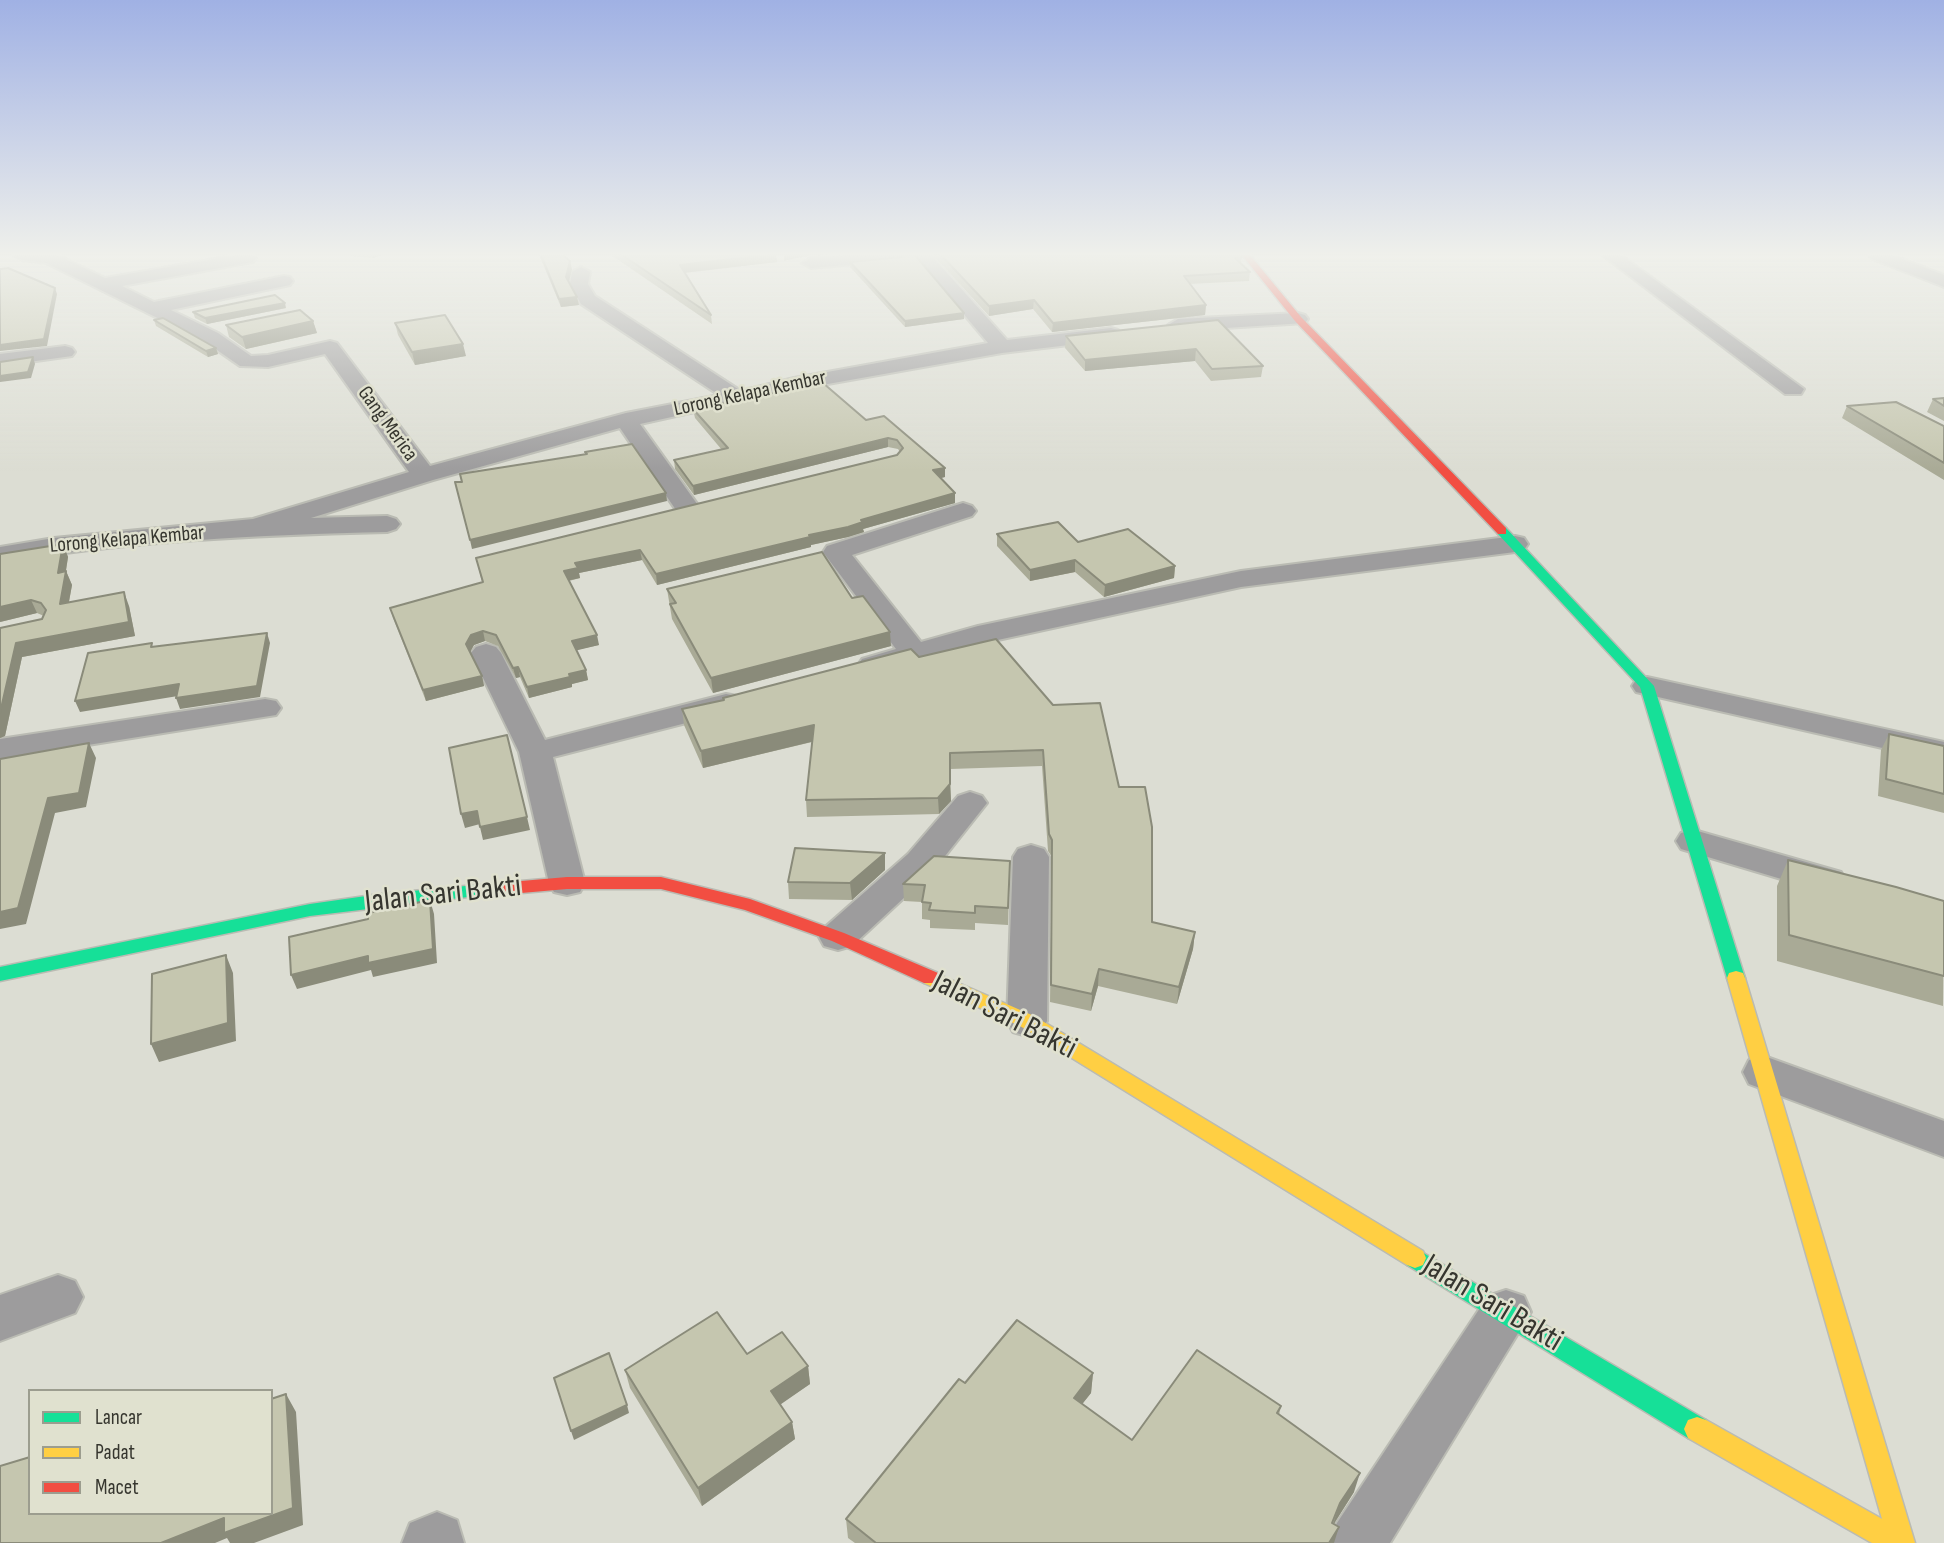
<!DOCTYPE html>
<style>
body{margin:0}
#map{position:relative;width:1944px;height:1543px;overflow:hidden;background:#dcddd3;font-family:"Sofia Sans Condensed",sans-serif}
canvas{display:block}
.legend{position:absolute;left:28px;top:1389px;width:245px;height:126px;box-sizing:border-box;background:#e0e1cf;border:2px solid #9c9d8f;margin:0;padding:9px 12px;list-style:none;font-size:21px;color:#36362f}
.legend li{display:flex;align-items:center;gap:14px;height:35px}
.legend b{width:35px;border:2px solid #9c9d8f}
</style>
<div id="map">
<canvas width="1944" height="1543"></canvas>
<ul class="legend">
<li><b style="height:9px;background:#16e098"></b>Lancar</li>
<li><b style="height:9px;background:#ffcf43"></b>Padat</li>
<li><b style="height:9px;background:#f24e42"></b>Macet</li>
</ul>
</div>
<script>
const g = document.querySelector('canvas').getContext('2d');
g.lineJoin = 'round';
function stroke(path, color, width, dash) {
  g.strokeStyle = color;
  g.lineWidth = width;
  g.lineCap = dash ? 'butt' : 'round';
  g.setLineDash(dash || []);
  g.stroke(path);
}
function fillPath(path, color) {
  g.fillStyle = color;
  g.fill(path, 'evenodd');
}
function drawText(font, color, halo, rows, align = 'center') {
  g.font = font + ' "Sofia Sans Condensed",sans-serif';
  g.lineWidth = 5;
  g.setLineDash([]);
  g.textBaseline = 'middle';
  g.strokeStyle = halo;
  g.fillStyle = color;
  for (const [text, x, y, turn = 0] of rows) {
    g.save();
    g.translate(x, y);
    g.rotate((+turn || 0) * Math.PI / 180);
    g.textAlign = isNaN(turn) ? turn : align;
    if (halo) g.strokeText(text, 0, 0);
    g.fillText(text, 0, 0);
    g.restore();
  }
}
const street = new Path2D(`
 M 13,255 L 57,255 L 105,278 L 237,255 L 253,255 L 256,258 L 253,262 L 247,263 L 122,286 L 154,302 L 284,276 L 290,277 L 293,281 L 290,285 L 171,310 L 218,333 L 251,356 L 268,355 L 330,341 L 337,343 L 430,466 L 626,413 L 719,395 L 581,304 L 570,284 L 572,272 L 581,267 L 590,272 L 588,284 L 595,296 L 741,391 L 794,378 L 988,343 L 914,255 L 931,255 L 1007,340 L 1111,328 L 1118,330 L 1121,334 L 1118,338 L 1111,340 L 1002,353 L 794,390 L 640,424 L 700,508 L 696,513 L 687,516 L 678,513 L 620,428 L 433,480 L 311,518 L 387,516 L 396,519 L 400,524 L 396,529 L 387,532 C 258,535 128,541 0,563 L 0,547 L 54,538 L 253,519 L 409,472 L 325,354 L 268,367 L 240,366 L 204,341 L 46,263 L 22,260 Z
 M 846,255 L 910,255 L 901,260 L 811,268 L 802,263 L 811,258 Z
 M 1602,255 L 1621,255 L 1804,389 L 1801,394 L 1785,394 Z
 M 1869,255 L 1892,255 L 1944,275 L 1944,287 L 1872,259 Z
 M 1298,313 L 1305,315 L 1308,319 L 1305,323 L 1178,331 L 1168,325 L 1178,319 Z
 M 65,346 L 72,348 L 75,352 L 72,356 L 0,366 L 0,354 Z
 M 963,503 L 972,506 L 976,511 L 972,516 L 852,555 L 921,642 L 978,626 L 1241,571 L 1515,536 L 1524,538 L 1528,544 L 1524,550 L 1515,552 L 1241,587 L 984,643 L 873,674 L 862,671 L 858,665 L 862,659 L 896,649 L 823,552 L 827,546 Z
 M 486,644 L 496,647 L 501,653 L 545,740 L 726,694 L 737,696 L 742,703 L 737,710 L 553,757 L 585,883 L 580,892 L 567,895 L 554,892 L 549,883 L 519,752 L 471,653 L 476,647 Z
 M 1647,677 L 1944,742 L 1944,762 L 1636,692 L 1632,686 L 1636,680 Z
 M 265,699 L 276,701 L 281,708 L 276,715 L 0,759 L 0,739 Z
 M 970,792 L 982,796 L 987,803 L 934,870 L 852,946 L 838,950 L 824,946 L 819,937 L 824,928 L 908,854 L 958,796 Z
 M 1694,830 L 1841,872 L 1846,881 L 1841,890 L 1828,893 L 1681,849 L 1676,841 L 1681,833 Z
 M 1031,845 L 1044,849 L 1049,857 L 1047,1021 L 1041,1032 L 1027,1036 L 1013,1032 L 1007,1021 L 1013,857 L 1018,849 Z
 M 1764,1056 L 1944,1121 L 1944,1157 L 1749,1084 L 1743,1072 L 1749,1060 Z
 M 58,1275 L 75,1281 L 83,1297 L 75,1313 L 0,1341 L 0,1295 Z
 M 1506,1290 L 1524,1296 L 1531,1312 L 1390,1543 L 1329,1543 L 1337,1523 L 1488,1296 Z
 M 437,1512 L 457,1520 L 464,1543 L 402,1543 L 410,1523 Z`);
const fast = new Path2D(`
 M 1502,527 L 1506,528 L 1654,686 L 1745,978 L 1743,983 L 1729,983 L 1727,978 L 1640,687 L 1498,534 L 1498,528 Z
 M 487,884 L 493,886 L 496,890 L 493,894 L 310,916 L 0,981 L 0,967 L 310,904 L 380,894 Z
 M 1415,1248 L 1706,1420 L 1710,1429 L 1706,1438 L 1697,1441 L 1688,1438 L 1407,1265 L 1404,1258 L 1407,1251 Z`);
const slow = new Path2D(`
 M 931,971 L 1034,1016 L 1423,1251 L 1426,1258 L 1423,1265 L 1415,1268 L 1407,1265 L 1020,1026 L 924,983 L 922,978 L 924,973 Z
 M 1736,971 L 1743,973 L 1745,978 L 1915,1543 L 1872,1543 L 1688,1438 L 1684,1429 L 1688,1420 L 1697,1417 L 1706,1420 L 1882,1519 L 1727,978 L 1729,973 Z`);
const jam = new Path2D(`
 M 1242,255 L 1250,255 L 1301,317 L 1506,528 L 1506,534 L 1498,534 L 1295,321 Z
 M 567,877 L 661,877 L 750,899 L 844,933 L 938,973 L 940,978 L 938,983 L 924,983 L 832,941 L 745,910 L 661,889 L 567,889 L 487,896 L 481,894 L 478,890 L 481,886 L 487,884 Z`);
const wall = new Path2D(`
 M 345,255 L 382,255 L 373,258 Z
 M 539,255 L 563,255 L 572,269 L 569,281 L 579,305 L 561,307 Z
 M 611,255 L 776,255 L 777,262 L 685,273 L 711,315 L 712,324 Z
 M 933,255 L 1240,255 L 1242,257 L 1241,264 L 1250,272 L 1249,281 L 1190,284 L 1206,305 L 1205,315 L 1052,332 L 1033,309 L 989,316 Z
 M 901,257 L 964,313 L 964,319 L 905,327 L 850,267 L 850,262 Z
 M 286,308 L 207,324 L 195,318 L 193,312 Z
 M 154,320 L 216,348 L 218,354 L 208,357 L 156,326 Z
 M 1218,320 L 1263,366 L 1261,377 L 1211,381 L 1195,361 L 1085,371 L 1065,348 L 1066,336 Z
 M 313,321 L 317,333 L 246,349 L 229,337 L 226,325 Z
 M 395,323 L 466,356 L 415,365 L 398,335 Z
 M 1944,398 L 1944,421 L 1927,412 L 1933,399 Z
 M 1847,406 L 1944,426 L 1944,480 L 1842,418 Z
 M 693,409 L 866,420 L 945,468 L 945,477 L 940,478 L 955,503 L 863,529 L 864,532 L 848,537 L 811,545 L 811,547 L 657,585 L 642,560 L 579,573 L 580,578 L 569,581 L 599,645 L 576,650 L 586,670 L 588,680 L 572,684 L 572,687 L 529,698 L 520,677 L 516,678 L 498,646 L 485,641 L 474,645 L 470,652 L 482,676 L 484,686 L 426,701 L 393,618 L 390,608 L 482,582 L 476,558 L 897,455 L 900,452 L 898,449 L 888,447 L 694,495 L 675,469 L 674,460 L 722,450 L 695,418 Z
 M 997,534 L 1078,542 L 1175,566 L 1174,578 L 1104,597 L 1075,572 L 1030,581 L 997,546 Z
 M 63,544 L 68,557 L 66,571 L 72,585 L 69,602 L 129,606 L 135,636 L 22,657 L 5,736 L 0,738 L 0,628 L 42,619 L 44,616 L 37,613 L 0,622 Z
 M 667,589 L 852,598 L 891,646 L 713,693 L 672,619 Z
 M 919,657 L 1119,787 L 1152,922 L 1195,932 L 1193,949 L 1177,1004 L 1098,986 L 1091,1011 L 1050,1002 L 1052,857 L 1048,851 L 1042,766 L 950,769 L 951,801 L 939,814 L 807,817 L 806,800 L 812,742 L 703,768 L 684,725 L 682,709 L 723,701 L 723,698 Z
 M 1889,734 L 1944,746 L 1944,813 L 1878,796 L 1881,750 Z
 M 1788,860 L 1944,901 L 1943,1006 L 1777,961 L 1777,886 Z
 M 1010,861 L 1008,925 L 975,923 L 975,930 L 930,928 L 930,920 L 922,919 L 922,902 L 904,901 L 903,884 Z
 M 885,870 L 852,900 L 789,899 L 788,882 Z
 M 747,1354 L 808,1366 L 810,1384 L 780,1404 L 792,1422 L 795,1439 L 702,1506 L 630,1388 L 625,1370 Z
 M 1093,1373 L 1091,1393 L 1082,1404 L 1132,1440 L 1281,1406 L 1279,1415 L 1354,1492 L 1334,1524 L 1334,1543 L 855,1543 L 848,1538 L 846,1519 L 965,1383 Z`);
const shadedWall = new Path2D(`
 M 372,255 L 382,255 L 373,258 Z
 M 767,255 L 776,255 L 777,262 L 681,273 L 680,265 Z
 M 784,255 L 820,255 L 811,255 L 784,261 Z
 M 570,261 L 572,269 L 568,285 L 566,277 Z
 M 55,288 L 57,294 L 47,346 L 0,351 L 0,345 Z
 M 577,297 L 579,305 L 561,307 L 559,299 Z
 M 1034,300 L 1033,309 L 989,316 L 989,306 Z
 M 285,303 L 286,308 L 207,324 L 205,318 Z
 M 1206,305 L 1205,315 L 1052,332 L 1053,323 Z
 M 964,313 L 964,319 L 905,327 L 905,321 Z
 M 313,321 L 317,333 L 246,349 L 242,337 Z
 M 463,344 L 466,356 L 415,365 L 412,352 Z
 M 216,348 L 218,354 L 208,357 L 206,351 Z
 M 1196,349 L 1195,361 L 1085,371 L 1085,360 Z
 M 33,357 L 35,364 L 31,378 L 0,382 L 0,376 Z
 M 888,438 L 888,447 L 694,495 L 693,486 Z
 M 945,468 L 945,477 L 933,480 L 933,470 Z
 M 666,493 L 667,501 L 472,549 L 470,540 Z
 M 955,493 L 955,503 L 863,529 L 864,532 L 848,537 L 811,545 L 811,547 L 657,585 L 656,574 L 809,535 Z
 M 63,544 L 68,557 L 64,582 L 66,571 L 72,585 L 66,617 L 60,604 L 58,573 Z
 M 640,550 L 642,560 L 579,573 L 580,578 L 566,581 L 564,571 L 575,563 Z
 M 1075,560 L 1075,572 L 1030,581 L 1030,570 Z
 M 1175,566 L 1174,578 L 1104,597 L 1105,585 Z
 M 124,592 L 129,606 L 135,636 L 22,657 L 5,736 L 0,738 L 0,713 L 16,643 Z
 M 31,600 L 37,613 L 0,622 L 0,607 Z
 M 483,631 L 485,641 L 474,645 L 469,654 L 466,644 L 471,635 Z
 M 890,632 L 891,646 L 713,693 L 711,678 Z
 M 267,633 L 270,643 L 260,697 L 180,709 L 176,698 Z
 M 597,635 L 599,645 L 574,651 L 572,641 Z
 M 518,667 L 520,677 L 516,678 L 513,668 Z
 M 586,670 L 588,680 L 572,684 L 572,687 L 529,698 L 527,687 L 569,674 Z
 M 482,676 L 484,686 L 426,701 L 423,690 Z
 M 179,684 L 184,695 L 80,712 L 75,701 Z
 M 814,725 L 815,741 L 703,768 L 701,751 Z
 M 89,743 L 96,758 L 86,807 L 55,813 L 26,924 L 0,929 L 0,912 L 48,798 Z
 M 950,784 L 951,801 L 939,814 L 938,798 Z
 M 477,811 L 480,824 L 465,828 L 461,814 Z
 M 527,817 L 530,830 L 483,840 L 480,827 Z
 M 885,853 L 885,870 L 852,900 L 850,883 Z
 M 430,900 L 434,914 L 437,963 L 373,977 L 371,970 L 297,989 L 291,975 Z
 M 1195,932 L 1193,949 L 1177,1004 L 1179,987 Z
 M 226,955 L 233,973 L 236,1041 L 159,1062 L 151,1044 Z
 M 1099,969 L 1098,986 L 1091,1011 L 1092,994 Z
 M 808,1366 L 810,1384 L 774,1409 L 771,1391 Z
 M 1093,1373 L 1091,1393 L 1072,1417 L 1074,1398 Z
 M 286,1394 L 296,1412 L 303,1525 L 254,1543 L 230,1543 L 227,1538 L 215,1543 L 161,1543 L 224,1518 Z
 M 627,1405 L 629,1413 L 574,1440 L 571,1431 Z
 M 792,1422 L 795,1439 L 702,1506 L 698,1488 Z
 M 1360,1473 L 1354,1492 L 1335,1522 L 1327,1542 L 1340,1503 Z
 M 1339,1527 L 1334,1543 L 1329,1543 Z`);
const building = new Path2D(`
 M 541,255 L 563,255 L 570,261 L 566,277 L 577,297 L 559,299 Z
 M 622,255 L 767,255 L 680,265 L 711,315 Z
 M 905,255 L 915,255 L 964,313 L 905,321 L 850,262 L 901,257 Z
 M 941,255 L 1240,255 L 1242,257 L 1235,258 L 1250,272 L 1184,276 L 1206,305 L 1053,323 L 1034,300 L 989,306 Z
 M 8,268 L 55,288 L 44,339 L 0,345 L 0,269 Z
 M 275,295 L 285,303 L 205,318 L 193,312 Z
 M 300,310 L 313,321 L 242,337 L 226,325 Z
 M 445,315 L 463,344 L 412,352 L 395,323 Z
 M 163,318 L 216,348 L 206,351 L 154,320 Z
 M 1218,320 L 1263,366 L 1212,369 L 1196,349 L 1085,360 L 1066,336 Z
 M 33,357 L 28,372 L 0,376 L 0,362 Z
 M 823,383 L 866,420 L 884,416 L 945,468 L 933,470 L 955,493 L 861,520 L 863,522 L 848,527 L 809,535 L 810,537 L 656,574 L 640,550 L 575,563 L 578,568 L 564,571 L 597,635 L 572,641 L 586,670 L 569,674 L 570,677 L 527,687 L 518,667 L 513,668 L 496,635 L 483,631 L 471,635 L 466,644 L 482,676 L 423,690 L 390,608 L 483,582 L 476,558 L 897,455 L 903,448 L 897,440 L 888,438 L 693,486 L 674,460 L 728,448 L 693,409 Z
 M 1944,398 L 1944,406 L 1933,399 Z
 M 1896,402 L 1944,426 L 1944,463 L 1847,406 Z
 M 632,444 L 666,493 L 470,540 L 455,482 L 462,482 L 460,474 L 587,454 L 585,452 Z
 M 1058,522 L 1078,542 L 1128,529 L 1175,566 L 1105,585 L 1075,560 L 1030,570 L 997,534 Z
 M 63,544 L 58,573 L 66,571 L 60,604 L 124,592 L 129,622 L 16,643 L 0,713 L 0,628 L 42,619 L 46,610 L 41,603 L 31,600 L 0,607 L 0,554 Z
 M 822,552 L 852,598 L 863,596 L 890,632 L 711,678 L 670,604 L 676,603 L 667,589 Z
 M 267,633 L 257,686 L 176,698 L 179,684 L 75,701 L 88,653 L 152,643 L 151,647 Z
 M 996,639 L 1053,705 L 1100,703 L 1119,787 L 1145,787 L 1152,827 L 1152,922 L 1195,932 L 1179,987 L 1099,969 L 1092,994 L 1051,985 L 1052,840 L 1049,834 L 1043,750 L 950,753 L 950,784 L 938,798 L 806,800 L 814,725 L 701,751 L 682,709 L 724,700 L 723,698 L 911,649 L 919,657 Z
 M 1889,734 L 1944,746 L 1944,794 L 1886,779 Z
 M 507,735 L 527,817 L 480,827 L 477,811 L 461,814 L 449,748 Z
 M 89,743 L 79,793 L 48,798 L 18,908 L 0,912 L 0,759 Z
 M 795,848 L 885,853 L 850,883 L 788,882 Z
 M 934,856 L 1010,861 L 1008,908 L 975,906 L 975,913 L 929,910 L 931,903 L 922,902 L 925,885 L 903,884 Z
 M 1788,860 L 1896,887 L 1944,901 L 1944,976 L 1789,935 Z
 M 430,900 L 433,949 L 368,963 L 368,956 L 291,975 L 289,937 L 368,919 L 368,913 Z
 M 226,955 L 228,1023 L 151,1044 L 152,974 Z
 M 717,1312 L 747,1354 L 782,1332 L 808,1366 L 771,1391 L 792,1422 L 698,1488 L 625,1370 Z
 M 1017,1320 L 1093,1373 L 1074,1398 L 1132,1440 L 1197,1350 L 1281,1406 L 1277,1413 L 1360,1473 L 1340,1503 L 1332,1523 L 1339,1527 L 1329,1543 L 876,1543 L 846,1519 L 959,1379 L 965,1383 Z
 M 609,1353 L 627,1405 L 571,1431 L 554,1378 Z
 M 286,1394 L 293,1508 L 224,1533 L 224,1518 L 161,1543 L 0,1543 L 0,1466 L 30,1457 L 30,1513 L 271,1513 L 271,1399 Z`);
const farStreetnames = [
 ["Lorong Kelapa Kembar",750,394,-12],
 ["Gang Merica",387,424,54],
 ["Lorong Kelapa Kembar",127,540,-5]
];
const nearStreetnames = [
 ["Jalan Sari Bakti",443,895,-6],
 ["Jalan Sari Bakti",1004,1016,27],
 ["Jalan Sari Bakti",1492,1304,31]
];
stroke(street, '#babbb3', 4);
stroke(fast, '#babbb3', 3);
stroke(slow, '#babbb3', 3);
stroke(jam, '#babbb3', 3);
fillPath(street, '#9d9c9d');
fillPath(fast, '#16e098');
fillPath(slow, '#ffcf43');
fillPath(jam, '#f24e42');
fillPath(wall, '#a9aa96');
fillPath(shadedWall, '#8a8b7a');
fillPath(building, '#c5c6af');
stroke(building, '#8a8b7a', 2);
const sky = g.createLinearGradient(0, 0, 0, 471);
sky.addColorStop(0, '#a0b1e4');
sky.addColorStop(0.54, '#eff0eb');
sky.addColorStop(1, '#eff0eb00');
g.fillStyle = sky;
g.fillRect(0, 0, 1944, 471);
drawText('21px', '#36362f', '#e0e1cf', farStreetnames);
drawText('32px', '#36362f', '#e0e1cf', nearStreetnames);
</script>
